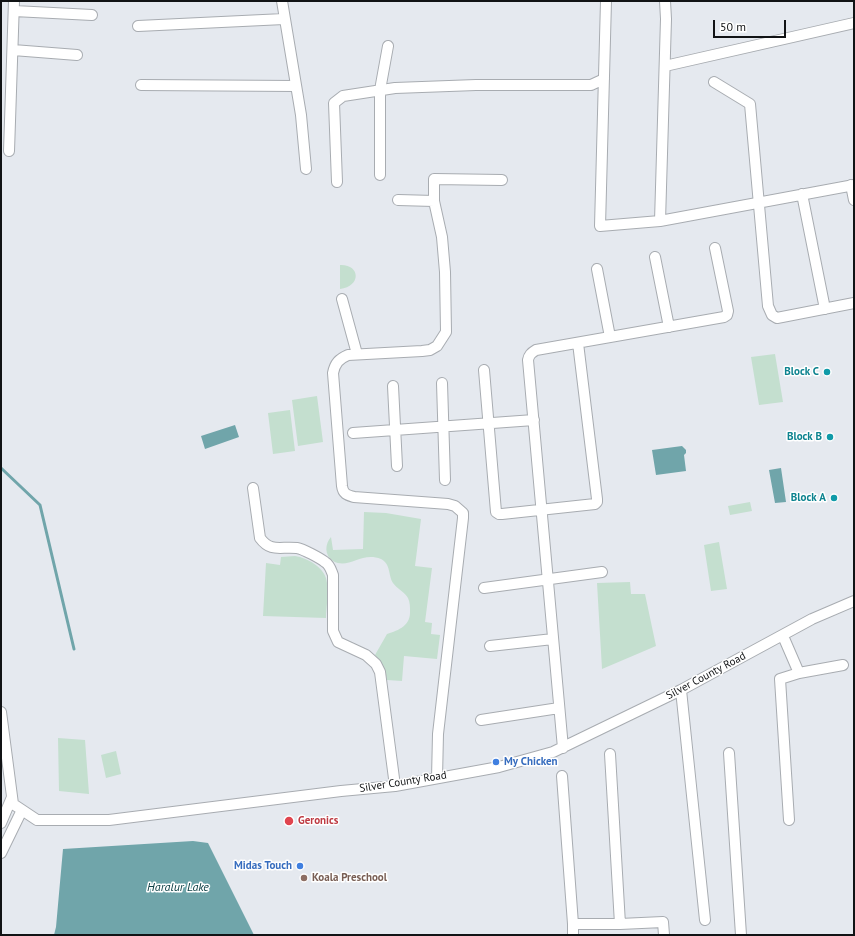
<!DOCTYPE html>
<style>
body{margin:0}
#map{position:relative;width:855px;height:936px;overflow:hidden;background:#e5e9ef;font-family:"PT Sans",sans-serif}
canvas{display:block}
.frame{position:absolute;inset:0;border:2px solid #111315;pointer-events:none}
.scale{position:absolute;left:713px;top:20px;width:73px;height:18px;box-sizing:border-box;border:2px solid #111315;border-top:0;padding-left:5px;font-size:12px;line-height:14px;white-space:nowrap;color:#111315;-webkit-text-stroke:3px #fff;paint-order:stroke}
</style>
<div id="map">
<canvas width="855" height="936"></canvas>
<div class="frame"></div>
<div class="scale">50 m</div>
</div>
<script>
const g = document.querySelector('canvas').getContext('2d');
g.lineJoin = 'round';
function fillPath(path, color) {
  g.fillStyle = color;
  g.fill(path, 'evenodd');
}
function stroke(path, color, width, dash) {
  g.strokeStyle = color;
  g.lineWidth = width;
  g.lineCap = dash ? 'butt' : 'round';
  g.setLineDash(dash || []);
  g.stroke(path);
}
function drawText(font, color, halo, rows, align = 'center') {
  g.font = font + ' "PT Sans",sans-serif';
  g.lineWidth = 3;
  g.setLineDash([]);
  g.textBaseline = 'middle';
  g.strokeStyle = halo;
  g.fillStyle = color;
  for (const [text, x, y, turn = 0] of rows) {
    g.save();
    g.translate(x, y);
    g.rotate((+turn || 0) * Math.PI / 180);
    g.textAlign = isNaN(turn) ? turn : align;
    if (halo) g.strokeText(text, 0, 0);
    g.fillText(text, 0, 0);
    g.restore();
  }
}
const green = new Path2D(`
 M 340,265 C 360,264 362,286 340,289 Z
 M 775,354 L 783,402 L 759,405 L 751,357 Z
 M 317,396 L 323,442 L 298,446 L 292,400 Z
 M 290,410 L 295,451 L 273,454 L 268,413 Z
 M 750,502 L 752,511 L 730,515 L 728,506 Z
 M 364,512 L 386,513 L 421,519 L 415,566 L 432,568 L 425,622 L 432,623 L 431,634 L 440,635 L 437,659 L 404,656 L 402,681 L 387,680 C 385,670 382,662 375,655 L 387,634 C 399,630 411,626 410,610 C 410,607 410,602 408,598 C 405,592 397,589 393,583 C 388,575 391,564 381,559 C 361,551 349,570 333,561 C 324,555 325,544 331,537 L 333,550 L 363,549 Z
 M 719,542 L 727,589 L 711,591 L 704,545 Z
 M 295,556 C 308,558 326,568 327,583 C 329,594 326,607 326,618 L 263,616 L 266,563 L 280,565 L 281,557 Z
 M 630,582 L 631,594 L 645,594 L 656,646 L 602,669 L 597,583 Z
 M 58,738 L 85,740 L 89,794 L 59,791 Z
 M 116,751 L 121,774 L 106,778 L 101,755 Z`);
const water = new Path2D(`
 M 235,425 L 239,437 L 205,449 L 201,436 Z
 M 682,446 L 686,450 L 686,453 L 684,455 L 686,471 L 656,475 L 652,450 Z
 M 781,468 L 786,502 L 775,503 L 769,470 Z
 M 193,841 L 208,843 L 254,935 L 54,935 L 56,927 L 63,849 Z`);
const stream = new Path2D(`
 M 1,468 L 40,505 L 74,649`);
const minor = new Path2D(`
 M 282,1 L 301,115 L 306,169
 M 606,1 L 600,226 L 660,221 L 854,185
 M 14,11 L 92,15
 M 138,26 L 284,19
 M 13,50 L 77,55
 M 665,66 L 854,23
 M 714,82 L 750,104 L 768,306 L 772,315 L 777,318 L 854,303
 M 141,85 L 296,86
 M 9,151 L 14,1
 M 380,175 L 380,90 L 388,46
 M 337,182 L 334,103 L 343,96 L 395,88 L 476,85 L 591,85 L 604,79
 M 851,185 L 854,200
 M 802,194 L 825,309
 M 398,200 L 434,201
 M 660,221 L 666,19 L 665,1
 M 655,257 L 669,327
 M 597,269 L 610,337
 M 342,299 L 357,354
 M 484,370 L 496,512 L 499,514 L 502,514 L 595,504 L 597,502 L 597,499 L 578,343
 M 442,383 L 445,480
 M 393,386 L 397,466
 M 353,433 L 534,420
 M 253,488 L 260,538 C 271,553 281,546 297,548 C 303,549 320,558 325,562 C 330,565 331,570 333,575 L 333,631 L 338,642 L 366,655 L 376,664 L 380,672 L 395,786
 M 484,588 L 602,572
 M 783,636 L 799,673 L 780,679 L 789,820
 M 490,646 L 553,639
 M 799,673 L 843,665
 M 681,690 L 705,920
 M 1,712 L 13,804 L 37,820 L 109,820 L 341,791 L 395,786 L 499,767 L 553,752 L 681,690 L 812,619 L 854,601
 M 481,720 L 559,708
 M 563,748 L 528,360 C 529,355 531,353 536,350 L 724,317 L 727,315 L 728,311 L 715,248
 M 729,753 L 741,935
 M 610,754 L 620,924
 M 562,776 L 573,924 L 573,935
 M 437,778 L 438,734 L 463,518 L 463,513 L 455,506 L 448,504 L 354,497 C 347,495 343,494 342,486 L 333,373 C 335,363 339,359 348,355 L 422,351 L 430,350 L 437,346 L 446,332 L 445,272 L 442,237 L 434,201 L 434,179 L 502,180
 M 1,823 L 12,797
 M 1,853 L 22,810
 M 573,924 L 620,924 L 663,922 L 664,935`);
const markers = [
 [827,372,4,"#0f9aa8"],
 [830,437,4,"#0f9aa8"],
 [834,498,4,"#0f9aa8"],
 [496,762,4,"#3f7fe0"],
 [289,821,5,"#e0444e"],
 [300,866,4,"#3f7fe0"],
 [304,878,4,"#8d6e63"]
];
const cultureNames = [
 ["Block C",819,372],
 ["Block B",822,437],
 ["Block A",826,498]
];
const streetNames = [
 ["Silver County Road",706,676,-28],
 ["Silver County Road",403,782,-9]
];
const shopNames = [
 ["My Chicken",504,762],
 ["Midas Touch",292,866,"right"]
];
const healthNames = [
 ["Geronics",298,821]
];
const educationNames = [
 ["Koala Preschool",312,878]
];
const waterNames = [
 ["Haralur Lake",178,888]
];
fillPath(green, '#c4dfcf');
fillPath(water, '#70a5aa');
stroke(stream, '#70a5aa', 3);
stroke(minor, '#a8acb1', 12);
stroke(minor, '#fff', 10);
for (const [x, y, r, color] of markers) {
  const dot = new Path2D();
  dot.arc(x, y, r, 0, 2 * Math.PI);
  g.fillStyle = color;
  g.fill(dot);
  stroke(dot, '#fff', 1.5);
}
drawText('bold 11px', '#0d838f', '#fff', cultureNames, 'right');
drawText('11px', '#111315', '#fff', streetNames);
drawText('bold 11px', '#366cbe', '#fff', shopNames, 'left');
drawText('bold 11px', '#be3a42', '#fff', healthNames, 'left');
drawText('bold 11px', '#785e54', '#fff', educationNames, 'left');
drawText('italic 12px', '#0e4045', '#fff', waterNames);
</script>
